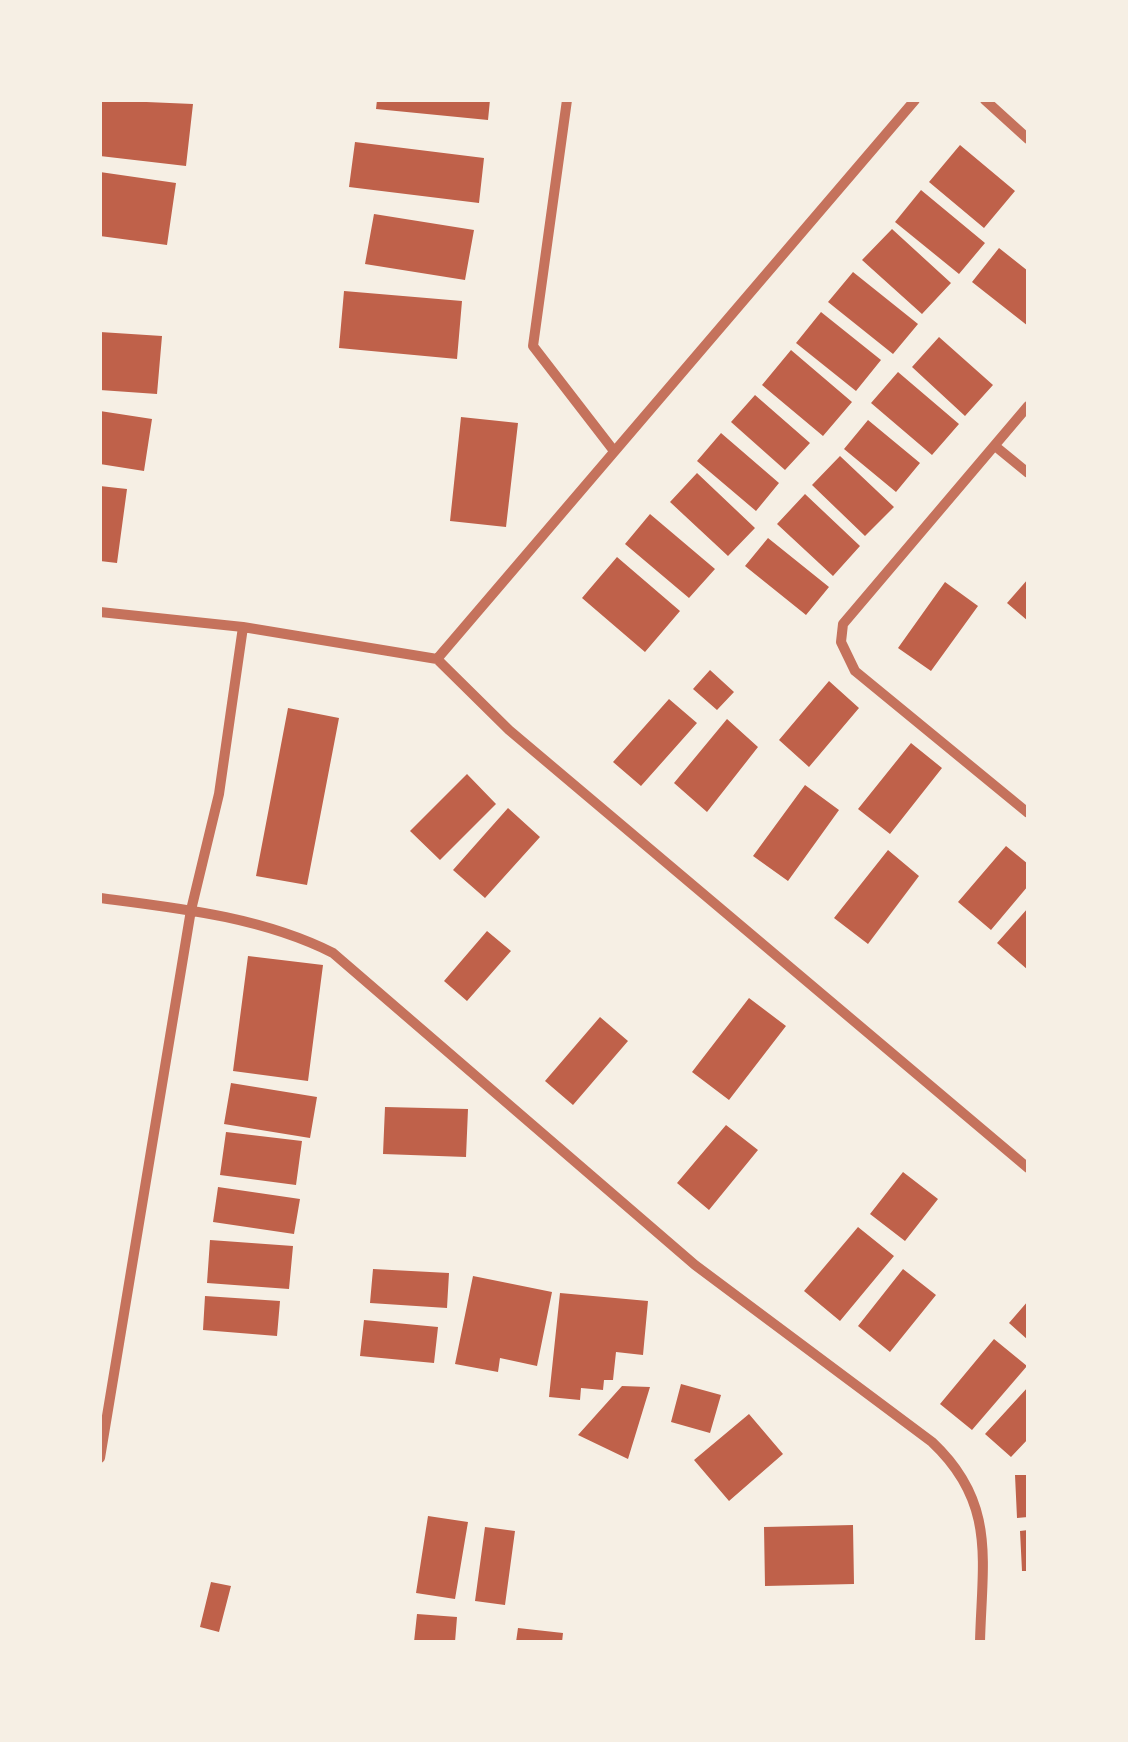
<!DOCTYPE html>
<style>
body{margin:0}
#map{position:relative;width:1128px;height:1742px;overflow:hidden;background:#f6efe4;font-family:Overpass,sans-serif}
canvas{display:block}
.frame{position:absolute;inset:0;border:102px solid #f6efe4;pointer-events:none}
</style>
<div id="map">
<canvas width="1128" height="1742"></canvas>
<div class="frame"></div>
</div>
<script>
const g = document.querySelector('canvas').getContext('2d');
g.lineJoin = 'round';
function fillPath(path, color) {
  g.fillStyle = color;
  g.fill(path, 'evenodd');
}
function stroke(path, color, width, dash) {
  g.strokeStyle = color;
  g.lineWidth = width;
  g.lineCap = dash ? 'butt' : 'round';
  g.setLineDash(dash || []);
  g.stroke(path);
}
const building = new Path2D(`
 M 100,100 L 193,104 L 186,166 L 100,156 Z
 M 377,100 L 490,100 L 488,120 L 376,109 Z
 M 355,142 L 484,158 L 479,203 L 349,187 Z
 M 960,145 L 1015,191 L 984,228 L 929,182 Z
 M 100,172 L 176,183 L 167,245 L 100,236 Z
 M 921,190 L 985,243 L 959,274 L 895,222 Z
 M 374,214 L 474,230 L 465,280 L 365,264 Z
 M 892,229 L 951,283 L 922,314 L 862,260 Z
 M 999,248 L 1028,271 L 1028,326 L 972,282 Z
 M 853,272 L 918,324 L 893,354 L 828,302 Z
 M 344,291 L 462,301 L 457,359 L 339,348 Z
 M 821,312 L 881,360 L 856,391 L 796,343 Z
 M 100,332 L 162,336 L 157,394 L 100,390 Z
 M 939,337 L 993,385 L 965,416 L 912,367 Z
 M 791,350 L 852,402 L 823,436 L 762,385 Z
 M 898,372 L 959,424 L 932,455 L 871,403 Z
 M 755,395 L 810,443 L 785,470 L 731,422 Z
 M 100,411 L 152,419 L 144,471 L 100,464 Z
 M 461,417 L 518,423 L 506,527 L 450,521 Z
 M 868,420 L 920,463 L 896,492 L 844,449 Z
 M 721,433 L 779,483 L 756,511 L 697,461 Z
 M 840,456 L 894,507 L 865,536 L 812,485 Z
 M 697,473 L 755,528 L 728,556 L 670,502 Z
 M 100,486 L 127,489 L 117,563 L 100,561 Z
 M 805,494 L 860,546 L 833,576 L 777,524 Z
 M 650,514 L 715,569 L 689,598 L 625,544 Z
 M 768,538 L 829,587 L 806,615 L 745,566 Z
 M 617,557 L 680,611 L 645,652 L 582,598 Z
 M 1028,579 L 1028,621 L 1007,603 Z
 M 945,582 L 978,606 L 931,671 L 898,648 Z
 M 710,670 L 734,692 L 717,710 L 693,689 Z
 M 829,681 L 859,708 L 809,767 L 779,740 Z
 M 669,699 L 697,723 L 641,786 L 613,762 Z
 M 288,708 L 339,718 L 307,885 L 256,876 Z
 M 727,719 L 758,747 L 707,812 L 674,783 Z
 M 911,743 L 942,768 L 890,834 L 858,809 Z
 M 467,774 L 496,804 L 440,860 L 410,831 Z
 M 805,785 L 839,810 L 788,881 L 753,856 Z
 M 508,808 L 540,837 L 485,898 L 453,870 Z
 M 1006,846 L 1028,864 L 1028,886 L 991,930 L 958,902 Z
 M 888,850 L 919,876 L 868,944 L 834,918 Z
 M 1028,908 L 1028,970 L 997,943 Z
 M 487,931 L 511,951 L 467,1001 L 444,981 Z
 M 248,956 L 323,965 L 308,1081 L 233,1071 Z
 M 749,998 L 786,1026 L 729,1100 L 692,1072 Z
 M 600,1017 L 628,1041 L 573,1105 L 545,1081 Z
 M 231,1083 L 317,1097 L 310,1138 L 224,1124 Z
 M 385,1107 L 468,1109 L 466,1157 L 383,1154 Z
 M 726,1125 L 758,1150 L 709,1210 L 677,1183 Z
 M 226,1132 L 302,1141 L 296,1185 L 220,1175 Z
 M 903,1172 L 938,1199 L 905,1241 L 870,1214 Z
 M 218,1187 L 300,1199 L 294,1234 L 213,1222 Z
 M 858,1227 L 894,1256 L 840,1321 L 804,1291 Z
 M 210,1240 L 293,1246 L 289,1289 L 207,1283 Z
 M 373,1269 L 449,1273 L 447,1308 L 370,1303 Z
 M 903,1269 L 936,1295 L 890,1352 L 858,1326 Z
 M 473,1276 L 552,1292 L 537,1366 L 500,1358 L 498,1372 L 455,1364 Z
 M 560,1293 L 648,1301 L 643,1355 L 616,1352 L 613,1380 L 604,1380 L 603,1390 L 581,1388 L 580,1400 L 549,1397 Z
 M 205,1296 L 280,1301 L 277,1336 L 203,1330 Z
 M 1028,1301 L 1028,1340 L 1009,1323 Z
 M 364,1320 L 438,1327 L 434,1363 L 360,1356 Z
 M 994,1339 L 1027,1366 L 972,1430 L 940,1404 Z
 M 681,1384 L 721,1395 L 710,1433 L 671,1422 Z
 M 622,1386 L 650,1387 L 628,1459 L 578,1435 Z
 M 1028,1387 L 1028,1439 L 1011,1457 L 985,1434 Z
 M 749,1414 L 783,1454 L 729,1501 L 694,1460 Z
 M 1015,1475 L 1028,1475 L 1028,1517 L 1017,1518 Z
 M 428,1516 L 468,1522 L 455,1599 L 416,1593 Z
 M 853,1525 L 854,1584 L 765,1586 L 764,1527 Z
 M 485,1527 L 515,1531 L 505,1605 L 475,1601 Z
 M 1028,1530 L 1028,1571 L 1022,1571 L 1020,1531 Z
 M 211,1582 L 231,1586 L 219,1632 L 200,1627 Z
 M 417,1614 L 457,1617 L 455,1642 L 414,1642 Z
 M 518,1628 L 563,1633 L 562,1642 L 516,1642 Z`);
const minor = new Path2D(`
 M 567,100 L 533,346 L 614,451
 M 985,100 L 1028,139
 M 1028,406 L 843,624 L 841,642 L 855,671 L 1028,813
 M 995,446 L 1028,473
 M 100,612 L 243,627 L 437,659 L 915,100
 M 437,659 L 509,730 L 1028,1168
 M 100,898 C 178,908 262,917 333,953 L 695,1265 L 932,1442 C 997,1503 982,1561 980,1642
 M 100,1458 L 191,910 L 219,794 L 243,627`);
fillPath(building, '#bf614a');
stroke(minor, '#c5725c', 10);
</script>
